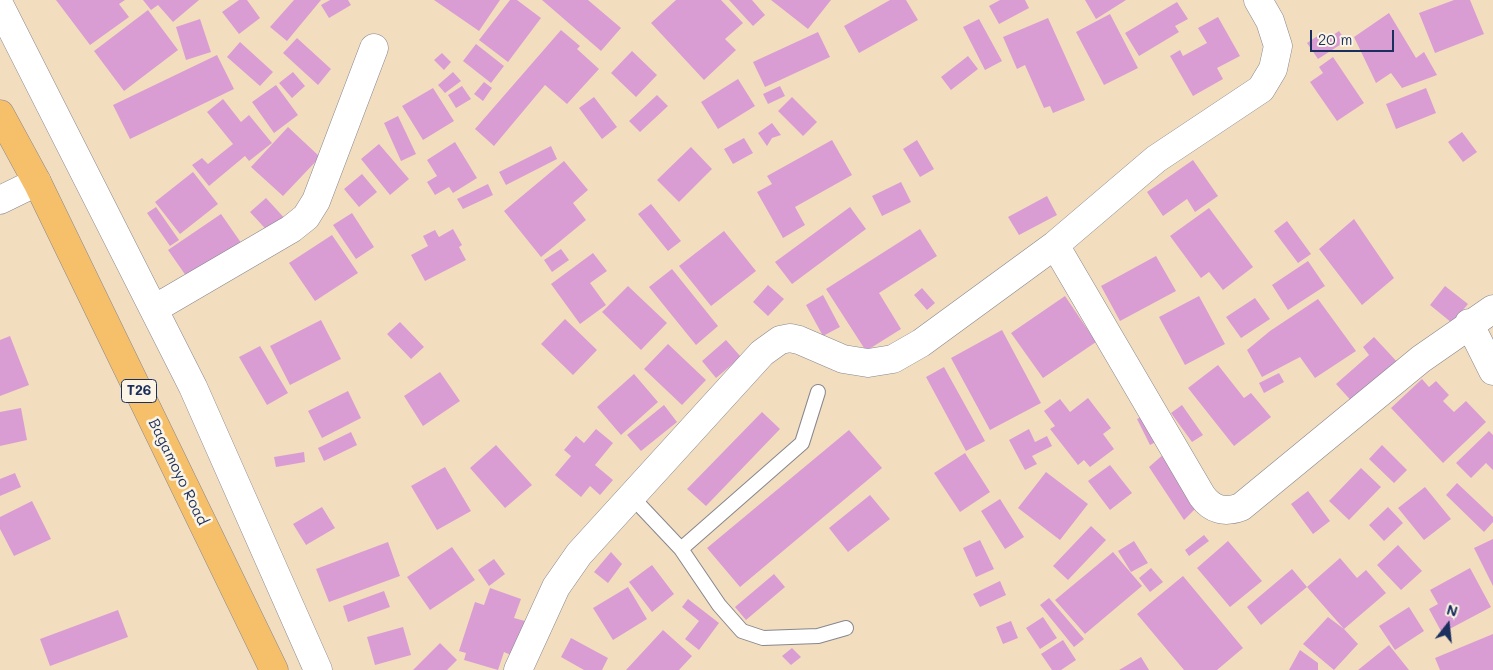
<!DOCTYPE html>
<style>
body{margin:0}
#map{position:relative;width:1493px;height:670px;overflow:hidden;background:#f3ddbf;font-family:Mali,sans-serif}
canvas{display:block}
.north{position:absolute;left:1423px;top:600px;width:50px;height:50px;-webkit-text-stroke:4px #fcf5e5;paint-order:stroke;rotate:16deg;font-size:14px;font-weight:700;line-height:20px;text-align:center;color:#1b2f5e}
.north::after{content:'';display:block;margin:auto;width:18px;height:22px;background:#1b2f5e;clip-path:polygon(50% 0,100% 100%,50% 72%,0 100%)}
.scale{position:absolute;left:1310px;top:30px;width:84px;height:22px;box-sizing:border-box;border:2px solid #1b2f5e;border-top:0;padding-left:6px;font-size:15px;line-height:18px;white-space:nowrap;color:#1b2f5e;-webkit-text-stroke:4px #fcf5e5;paint-order:stroke}
</style>
<div id="map">
<canvas width="1493" height="670"></canvas>
<div class="north">N</div>
<div class="scale">20 m</div>
</div>
<script>
const g = document.querySelector('canvas').getContext('2d');
g.lineJoin = 'round';
function fillPath(path, color) {
  g.fillStyle = color;
  g.fill(path, 'evenodd');
}
function stroke(path, color, width, dash) {
  g.strokeStyle = color;
  g.lineWidth = width;
  g.lineCap = dash ? 'butt' : 'round';
  g.setLineDash(dash || []);
  g.stroke(path);
}
function drawText(font, color, halo, rows, align = 'center') {
  g.font = font + ' Mali,sans-serif';
  g.lineWidth = 5;
  g.setLineDash([]);
  g.textBaseline = 'middle';
  g.strokeStyle = halo;
  g.fillStyle = color;
  for (const [text, x, y, turn = 0] of rows) {
    g.save();
    g.translate(x, y);
    g.rotate((+turn || 0) * Math.PI / 180);
    g.textAlign = isNaN(turn) ? turn : align;
    if (halo) g.strokeText(text, 0, 0);
    g.fillText(text, 0, 0);
    g.restore();
  }
}
const building = new Path2D(`
 M 56,0 L 125,0 L 119,4 L 129,17 L 90,45 Z
 M 143,0 L 199,0 L 173,22 L 158,5 L 151,10 Z
 M 239,0 L 247,0 L 260,18 L 239,34 L 222,12 Z
 M 294,0 L 321,0 L 287,41 L 270,27 Z
 M 330,0 L 348,0 L 351,5 L 329,18 L 321,5 Z
 M 434,0 L 500,0 L 479,31 Z
 M 510,0 L 517,0 L 541,18 L 508,62 L 479,40 Z
 M 542,0 L 588,0 L 621,28 L 601,51 Z
 M 676,0 L 721,0 L 743,23 L 725,39 L 736,50 L 704,80 L 651,23 Z
 M 729,0 L 752,0 L 765,15 L 753,26 Z
 M 771,0 L 831,0 L 808,29 Z
 M 890,0 L 906,0 L 918,20 L 859,53 L 844,26 Z
 M 1000,0 L 1025,0 L 1029,8 L 999,24 L 989,6 Z
 M 1085,0 L 1126,0 L 1096,19 Z
 M 1454,0 L 1470,0 L 1484,34 L 1435,53 L 1419,13 Z
 M 1177,2 L 1188,19 L 1175,26 L 1179,32 L 1139,56 L 1125,33 Z
 M 148,10 L 178,50 L 124,91 L 94,51 Z
 M 1389,13 L 1416,58 L 1424,52 L 1437,75 L 1402,88 L 1391,73 L 1376,83 L 1354,37 Z
 M 1110,14 L 1138,68 L 1104,85 L 1076,32 Z
 M 1218,17 L 1240,56 L 1217,68 L 1223,79 L 1193,96 L 1170,56 L 1180,50 L 1183,56 L 1207,43 L 1198,28 Z
 M 1048,18 L 1085,100 L 1053,113 L 1050,106 L 1044,108 L 1025,65 L 1017,69 L 1003,37 Z
 M 200,19 L 211,52 L 186,60 L 176,27 Z
 M 979,19 L 1002,61 L 985,70 L 963,27 Z
 M 561,30 L 580,46 L 577,49 L 599,69 L 567,104 L 545,85 L 494,146 L 475,129 Z
 M 1339,31 L 1346,41 L 1318,59 L 1307,43 L 1319,35 L 1323,42 Z
 M 818,32 L 830,57 L 765,87 L 753,62 Z
 M 297,38 L 331,69 L 318,85 L 283,53 Z
 M 240,42 L 273,72 L 260,86 L 227,57 Z
 M 476,44 L 504,66 L 491,83 L 463,61 Z
 M 632,51 L 657,75 L 636,97 L 611,73 Z
 M 442,53 L 451,62 L 444,70 L 434,60 Z
 M 217,55 L 234,89 L 130,139 L 113,105 Z
 M 968,56 L 978,69 L 951,90 L 941,77 Z
 M 1333,57 L 1364,103 L 1337,121 L 1310,82 L 1323,73 L 1319,67 Z
 M 293,72 L 305,86 L 292,98 L 279,83 Z
 M 453,72 L 461,81 L 445,93 L 438,85 Z
 M 738,79 L 755,106 L 718,129 L 701,102 Z
 M 484,82 L 492,88 L 483,101 L 474,94 Z
 M 276,85 L 298,115 L 274,133 L 252,102 Z
 M 462,86 L 471,99 L 456,108 L 448,95 Z
 M 780,86 L 785,96 L 768,104 L 763,94 Z
 M 433,88 L 454,121 L 423,140 L 402,106 Z
 M 1426,88 L 1436,113 L 1396,129 L 1386,104 Z
 M 657,95 L 668,106 L 640,132 L 629,121 Z
 M 594,97 L 617,127 L 602,139 L 579,108 Z
 M 792,97 L 817,122 L 803,136 L 778,111 Z
 M 223,99 L 241,122 L 249,115 L 272,143 L 249,161 L 245,156 L 209,186 L 192,165 L 202,158 L 208,164 L 233,144 L 207,112 Z
 M 398,116 L 416,154 L 401,161 L 384,123 Z
 M 772,123 L 781,135 L 772,138 L 767,146 L 758,133 Z
 M 288,127 L 320,157 L 283,196 L 251,167 Z
 M 1462,132 L 1477,152 L 1463,162 L 1448,142 Z
 M 744,138 L 753,153 L 733,164 L 724,149 Z
 M 832,140 L 852,175 L 795,207 L 805,225 L 783,238 L 757,192 L 772,184 L 767,176 Z
 M 917,140 L 934,169 L 920,177 L 903,149 Z
 M 455,142 L 477,178 L 453,193 L 449,187 L 435,195 L 427,182 L 437,176 L 427,160 Z
 M 379,144 L 409,179 L 390,195 L 361,159 Z
 M 551,146 L 557,159 L 506,185 L 499,172 Z
 M 691,147 L 712,169 L 679,202 L 657,180 Z
 M 1193,160 L 1218,196 L 1195,212 L 1187,199 L 1163,216 L 1147,192 Z
 M 564,161 L 588,190 L 573,203 L 586,220 L 541,257 L 504,211 Z
 M 193,172 L 218,204 L 180,234 L 155,202 Z
 M 362,174 L 377,192 L 359,207 L 344,189 Z
 M 901,182 L 911,202 L 882,216 L 872,196 Z
 M 488,184 L 493,195 L 463,209 L 457,199 Z
 M 1047,196 L 1057,215 L 1019,235 L 1008,217 Z
 M 266,198 L 289,223 L 273,237 L 250,212 Z
 M 651,204 L 681,241 L 668,251 L 638,214 Z
 M 156,207 L 179,240 L 170,246 L 147,213 Z
 M 850,207 L 866,229 L 792,284 L 775,262 Z
 M 1209,208 L 1253,267 L 1223,290 L 1209,272 L 1201,278 L 1170,236 Z
 M 352,213 L 374,247 L 356,259 L 333,225 Z
 M 221,214 L 244,247 L 191,283 L 168,250 Z
 M 1354,219 L 1394,278 L 1362,305 L 1319,249 Z
 M 1287,221 L 1311,254 L 1298,263 L 1274,231 Z
 M 453,229 L 462,245 L 459,247 L 466,260 L 425,281 L 411,255 L 428,246 L 423,236 L 435,230 L 439,237 Z
 M 920,229 L 937,256 L 879,293 L 901,329 L 866,351 L 826,289 Z
 M 724,231 L 756,271 L 711,306 L 679,266 Z
 M 332,235 L 358,273 L 315,301 L 289,263 Z
 M 561,249 L 569,260 L 552,272 L 544,260 Z
 M 593,253 L 607,271 L 590,283 L 606,305 L 580,324 L 551,284 Z
 M 1156,256 L 1176,291 L 1120,321 L 1101,286 Z
 M 1308,261 L 1325,286 L 1288,310 L 1272,285 Z
 M 672,269 L 718,326 L 696,345 L 649,287 Z
 M 768,285 L 784,299 L 768,316 L 753,302 Z
 M 628,286 L 667,323 L 641,350 L 602,312 Z
 M 1445,286 L 1468,304 L 1452,323 L 1430,305 Z
 M 922,288 L 935,303 L 927,310 L 914,295 Z
 M 823,295 L 840,327 L 823,336 L 806,305 Z
 M 1065,296 L 1096,342 L 1043,378 L 1011,333 Z
 M 1199,296 L 1225,344 L 1185,365 L 1159,317 Z
 M 1255,298 L 1270,319 L 1241,338 L 1226,317 Z
 M 1318,299 L 1356,351 L 1315,378 L 1300,357 L 1262,377 L 1247,350 L 1270,331 Z
 M 565,319 L 597,350 L 573,375 L 541,344 Z
 M 321,320 L 341,359 L 290,385 L 270,346 Z
 M 400,322 L 424,347 L 411,359 L 387,334 Z
 M 1002,330 L 1041,403 L 990,430 L 951,358 Z
 M 10,336 L 29,385 L 0,396 L 0,340 Z
 M 1374,337 L 1400,365 L 1355,405 L 1336,384 L 1369,355 L 1363,347 Z
 M 726,340 L 741,357 L 716,378 L 702,361 Z
 M 668,344 L 706,380 L 682,405 L 644,369 Z
 M 260,346 L 288,393 L 267,405 L 239,357 Z
 M 1218,365 L 1244,398 L 1251,393 L 1271,417 L 1234,446 L 1188,388 Z
 M 944,367 L 985,441 L 966,451 L 926,377 Z
 M 440,372 L 460,401 L 423,426 L 404,396 Z
 M 1279,373 L 1284,382 L 1264,393 L 1259,383 Z
 M 634,374 L 658,402 L 621,435 L 597,407 Z
 M 1422,379 L 1429,387 L 1436,381 L 1449,395 L 1443,401 L 1454,412 L 1466,401 L 1486,422 L 1443,463 L 1391,408 Z
 M 348,391 L 361,418 L 322,438 L 308,411 Z
 M 1088,398 L 1111,428 L 1103,434 L 1114,449 L 1090,467 L 1084,460 L 1078,465 L 1050,429 L 1055,426 L 1044,411 L 1060,399 L 1070,412 Z
 M 664,405 L 677,422 L 641,451 L 627,435 Z
 M 1182,405 L 1203,435 L 1192,442 L 1171,413 Z
 M 21,408 L 27,440 L 0,446 L 0,412 Z
 M 762,412 L 780,429 L 706,506 L 687,489 Z
 M 1148,414 L 1161,439 L 1150,445 L 1137,419 Z
 M 596,429 L 613,443 L 595,465 L 613,480 L 600,495 L 590,486 L 581,497 L 555,475 L 571,456 L 564,450 L 576,436 L 584,443 Z
 M 1029,429 L 1035,442 L 1047,436 L 1052,446 L 1032,456 L 1037,464 L 1025,470 L 1009,440 Z
 M 849,430 L 882,468 L 740,587 L 707,548 Z
 M 1489,431 L 1493,435 L 1493,470 L 1486,463 L 1471,478 L 1456,463 Z
 M 351,432 L 357,445 L 324,461 L 318,448 Z
 M 496,445 L 532,485 L 505,508 L 470,468 Z
 M 1382,445 L 1407,470 L 1394,483 L 1369,459 Z
 M 304,452 L 305,462 L 276,467 L 274,457 Z
 M 965,453 L 990,492 L 960,512 L 934,473 Z
 M 1165,453 L 1199,505 L 1184,520 L 1149,467 Z
 M 1110,465 L 1132,493 L 1110,510 L 1088,481 Z
 M 445,467 L 471,511 L 437,530 L 411,486 Z
 M 1361,468 L 1381,487 L 1349,520 L 1329,501 Z
 M 1046,472 L 1088,504 L 1060,540 L 1018,508 Z
 M 15,473 L 21,487 L 0,496 L 0,479 Z
 M 1457,483 L 1493,517 L 1493,522 L 1484,532 L 1446,495 Z
 M 1425,487 L 1451,519 L 1424,540 L 1398,508 Z
 M 1308,491 L 1330,521 L 1313,534 L 1291,504 Z
 M 870,495 L 890,519 L 848,552 L 829,528 Z
 M 1000,499 L 1024,537 L 1005,549 L 981,511 Z
 M 32,501 L 51,539 L 14,556 L 0,529 L 0,517 Z
 M 322,507 L 335,528 L 306,545 L 293,524 Z
 M 1388,507 L 1403,523 L 1384,541 L 1369,525 Z
 M 1091,526 L 1106,540 L 1068,580 L 1053,566 Z
 M 1204,535 L 1209,541 L 1189,556 L 1185,550 Z
 M 1493,539 L 1493,586 L 1474,548 Z
 M 980,540 L 994,569 L 976,577 L 963,548 Z
 M 1134,541 L 1148,563 L 1131,572 L 1118,551 Z
 M 1228,541 L 1262,581 L 1230,607 L 1197,568 Z
 M 388,542 L 400,576 L 329,602 L 316,569 Z
 M 1398,545 L 1422,571 L 1401,590 L 1377,565 Z
 M 452,547 L 475,580 L 430,610 L 407,577 Z
 M 611,552 L 622,564 L 608,583 L 594,572 Z
 M 1113,552 L 1142,586 L 1085,634 L 1055,600 Z
 M 1340,558 L 1357,578 L 1366,570 L 1386,593 L 1344,629 L 1307,587 Z
 M 494,559 L 505,574 L 489,586 L 478,570 Z
 M 652,565 L 674,594 L 652,612 L 629,582 Z
 M 1151,568 L 1163,582 L 1150,592 L 1139,578 Z
 M 1470,568 L 1491,607 L 1442,633 L 1429,609 L 1438,604 L 1430,590 Z
 M 1292,569 L 1307,587 L 1261,625 L 1247,607 Z
 M 774,574 L 785,587 L 746,620 L 735,607 Z
 M 1183,576 L 1243,648 L 1217,670 L 1184,670 L 1137,614 Z
 M 1000,581 L 1006,595 L 980,607 L 973,594 Z
 M 628,587 L 647,619 L 613,640 L 593,608 Z
 M 490,588 L 521,599 L 514,618 L 525,621 L 513,656 L 504,652 L 498,670 L 464,660 L 466,653 L 459,651 L 475,602 L 484,605 Z
 M 384,591 L 390,607 L 348,622 L 343,606 Z
 M 1049,598 L 1084,639 L 1074,647 L 1040,605 Z
 M 688,599 L 719,623 L 699,650 L 685,639 L 699,621 L 682,607 Z
 M 1409,607 L 1424,631 L 1395,650 L 1379,626 Z
 M 118,610 L 128,637 L 50,666 L 40,639 Z
 M 1043,617 L 1057,638 L 1040,649 L 1026,628 Z
 M 1328,617 L 1344,629 L 1358,644 L 1334,670 L 1303,644 Z
 M 1011,621 L 1018,638 L 1003,644 L 996,627 Z
 M 403,627 L 411,655 L 375,665 L 367,637 Z
 M 663,630 L 692,656 L 679,670 L 626,670 Z
 M 1493,634 L 1493,670 L 1440,670 L 1435,658 Z
 M 571,638 L 608,658 L 602,670 L 584,670 L 561,657 Z
 M 1063,640 L 1076,660 L 1061,670 L 1052,670 L 1041,654 Z
 M 440,643 L 457,660 L 447,670 L 413,670 Z
 M 1389,645 L 1409,670 L 1358,670 Z
 M 792,648 L 801,657 L 791,665 L 782,656 Z
 M 1300,650 L 1318,663 L 1318,670 L 1289,670 Z
 M 1141,657 L 1149,670 L 1119,670 Z`);
const service = new Path2D(`
 M 631,496 L 681,549 L 719,605 L 742,631 L 763,638 L 818,636 L 846,628
 M 681,549 L 802,443 L 818,392`);
const minor = new Path2D(`
 M 0,6 L 193,387 L 318,670
 M 0,200 L 37,182
 M 1055,245 L 1202,496 C 1212,510 1225,513 1241,507 L 1421,359 L 1493,309
 M 154,309 L 291,229 L 306,217 L 316,201 L 374,48
 M 1469,323 L 1493,371
 M 518,670 L 556,587 L 579,554 L 762,353 L 780,340 L 790,338 L 799,340 L 843,359 L 868,363 L 893,359 L 921,343 L 1055,245 L 1156,159 L 1261,89 L 1273,69 L 1278,46 L 1270,21 L 1258,0`);
const trunk = new Path2D(`
 M 0,114 L 37,182 L 274,670`);
const shields = [
 [139,391,35]
];
const shieldNames = [
 ["T26",139,391]
];
const streetNames = [
 ["Bagamoyo Road",178,472,64]
];
fillPath(building, '#d99dd4');
stroke(service, '#87868e', 16);
stroke(minor, '#87868e', 29);
stroke(trunk, '#87868e', 29);
stroke(service, '#fff', 14);
stroke(minor, '#fff', 28);
stroke(trunk, '#f6c06b', 28);
for (const [x, y, w] of shields) {
  const box = new Path2D();
  box.roundRect(x - w / 2, y - 11.5, w, 23, 4);
  g.fillStyle = '#fcf5e5';
  g.fill(box);
  stroke(box, '#1b2f5e', 1);
}
drawText('bold 14px', '#1b2f5e', null, shieldNames);
drawText('15px', '#1b2f5e', '#fcf5e5', streetNames);
</script>
